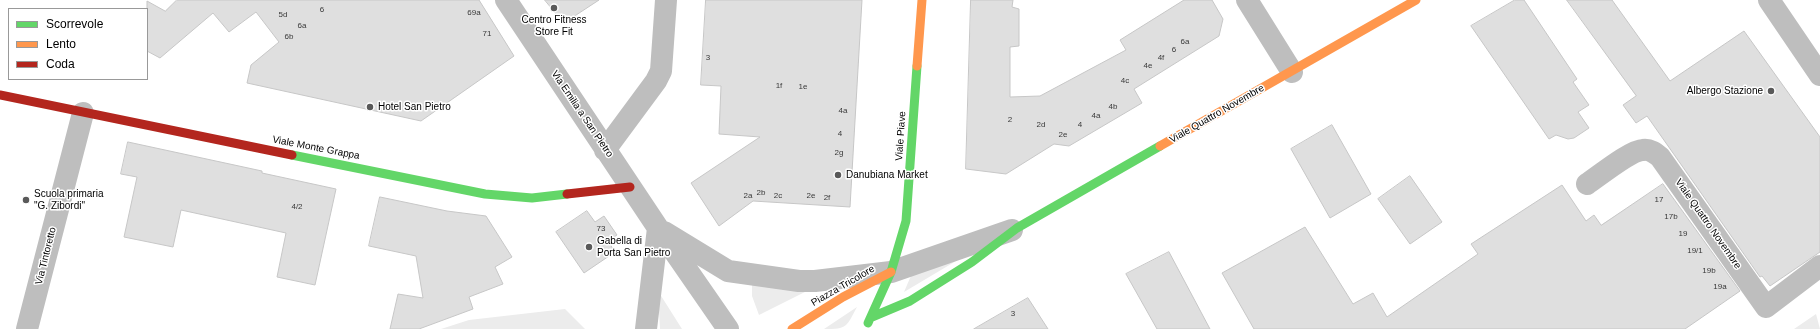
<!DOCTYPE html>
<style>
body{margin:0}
#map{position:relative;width:1820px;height:329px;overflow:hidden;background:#fff;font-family:Helvetica,sans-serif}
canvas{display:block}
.legend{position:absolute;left:8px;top:8px;width:140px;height:72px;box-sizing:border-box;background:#fff;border:1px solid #999;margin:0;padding:5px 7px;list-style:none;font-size:12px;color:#000}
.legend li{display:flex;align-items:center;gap:8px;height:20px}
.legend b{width:20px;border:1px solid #999}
</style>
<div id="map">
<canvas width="1820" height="329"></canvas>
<ul class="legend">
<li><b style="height:5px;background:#63d668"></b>Scorrevole</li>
<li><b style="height:5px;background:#ff974d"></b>Lento</li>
<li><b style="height:5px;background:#b3261e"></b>Coda</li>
</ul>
</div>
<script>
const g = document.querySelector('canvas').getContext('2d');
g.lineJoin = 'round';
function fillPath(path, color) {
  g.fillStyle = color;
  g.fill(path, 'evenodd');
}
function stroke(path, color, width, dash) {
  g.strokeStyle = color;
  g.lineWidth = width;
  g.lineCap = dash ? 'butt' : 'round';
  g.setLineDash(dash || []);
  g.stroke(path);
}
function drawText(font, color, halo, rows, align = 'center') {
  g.font = font + ' Helvetica,sans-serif';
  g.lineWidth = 3;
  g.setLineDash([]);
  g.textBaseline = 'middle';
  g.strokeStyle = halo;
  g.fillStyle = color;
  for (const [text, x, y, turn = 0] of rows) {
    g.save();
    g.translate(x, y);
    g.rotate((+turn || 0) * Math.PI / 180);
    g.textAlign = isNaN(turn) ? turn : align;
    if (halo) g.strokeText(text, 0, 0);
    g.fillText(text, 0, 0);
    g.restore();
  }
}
const green = new Path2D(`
 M 988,242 L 904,292 L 913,271 Z
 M 752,285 L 805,292 L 759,315 L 752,296 Z
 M 658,291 L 682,329 L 660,329 Z
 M 857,307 C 846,327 848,329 824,329 Z
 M 565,309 L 585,329 L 441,329 L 469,320 Z
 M 1816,314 L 1820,329 L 1794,329 Z`);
const building = new Path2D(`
 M 177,0 L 479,0 L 514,56 L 421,121 L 247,83 L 251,65 L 279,42 L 256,12 L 229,32 L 213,13 L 160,58 L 147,51 L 147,1 L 165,11 Z
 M 545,0 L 599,0 L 564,23 Z
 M 706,0 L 862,0 L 850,207 L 753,201 L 719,226 L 691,183 L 760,137 L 719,134 L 721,86 L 701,85 Z
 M 971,0 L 1013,0 L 1012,7 L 1019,9 L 1019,46 L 1010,47 L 1010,97 L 1040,96 L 1126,50 L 1120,40 L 1184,0 L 1212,0 L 1223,19 L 1219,36 L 1134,89 L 1142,103 L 1069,146 L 1054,144 L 1006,174 L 966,169 Z
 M 1515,0 L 1524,0 L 1577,79 L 1573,82 L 1589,105 L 1578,112 L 1589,128 L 1574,138 L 1568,139 L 1556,135 L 1549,139 L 1471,26 Z
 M 1567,0 L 1612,0 L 1670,81 L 1744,31 L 1820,137 L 1820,252 L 1770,286 L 1762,276 L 1760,277 L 1647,116 L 1636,123 L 1623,105 L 1636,96 Z
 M 1332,125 L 1371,194 L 1330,218 L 1291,149 Z
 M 128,142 L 262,171 L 262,173 L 336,189 L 315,285 L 277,277 L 286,233 L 181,210 L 173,247 L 124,237 L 137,177 L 121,174 Z
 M 1410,176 L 1442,222 L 1410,244 L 1378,199 Z
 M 1663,184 L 1740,291 L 1685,329 L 1254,329 L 1222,273 L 1305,227 L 1353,304 L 1373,293 L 1387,317 L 1478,254 L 1471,244 L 1562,185 L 1586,221 L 1594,215 L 1601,225 Z
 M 380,197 L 447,211 L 486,216 L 512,257 L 495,267 L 503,284 L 469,297 L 473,309 L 419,329 L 390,329 L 398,294 L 423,298 L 416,256 L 369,246 Z
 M 587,211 L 595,222 L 604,216 L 617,235 L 608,241 L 615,252 L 584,273 L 556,232 Z
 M 1169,252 L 1210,329 L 1157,329 L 1126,274 Z
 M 1028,298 L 1048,329 L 974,329 Z`);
const street = new Path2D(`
 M 506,0 L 658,228 L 728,329
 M 1247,0 L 1292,72
 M 1769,0 L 1820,75
 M 605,150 L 656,81 L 661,71 L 666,0
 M 1587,184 C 1599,176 1631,150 1643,150 C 1650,149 1655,153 1660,157 L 1766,307 L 1820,266
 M 664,232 L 728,271 L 799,281 L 815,281 L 891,272 L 1012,230
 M 27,329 L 83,113
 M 646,329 L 658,228`);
const fast = new Path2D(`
 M 292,155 L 485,194 L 532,198 L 567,194
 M 872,317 L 910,301 L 972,262 L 1017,228 L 1160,146
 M 868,323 L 891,272 L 906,221 L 917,66`);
const slow = new Path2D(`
 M 917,66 L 922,0
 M 1160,146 L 1416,0
 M 792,329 L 843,297 L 891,272`);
const jam = new Path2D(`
 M 0,95 L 292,155
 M 567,194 L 630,187`);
const markers = [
 [554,8,4,"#595959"],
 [1771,91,4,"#595959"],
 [370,107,4,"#595959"],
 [838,175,4,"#595959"],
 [26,200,4,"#595959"],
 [589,247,4,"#595959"]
];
const numberNames = [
 ["6",322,10],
 ["69a",474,13],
 ["5d",283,15],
 ["6a",302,26],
 ["71",487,34],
 ["6b",289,37],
 ["6a",1185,42],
 ["6",1174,50],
 ["3",708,58],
 ["4f",1161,58],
 ["4e",1148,66],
 ["4c",1125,81],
 ["1f",779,86],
 ["1e",803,87],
 ["4b",1113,107],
 ["4a",843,111],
 ["4a",1096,116],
 ["2",1010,120],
 ["2d",1041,125],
 ["4",1080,125],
 ["4",840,134],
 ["2e",1063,135],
 ["2g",839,153],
 ["2b",761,193],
 ["2a",748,196],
 ["2c",778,196],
 ["2e",811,196],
 ["2f",827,198],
 ["17",1659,200],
 ["4/2",297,207],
 ["17b",1671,217],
 ["73",601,229],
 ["19",1683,234],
 ["19/1",1695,251],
 ["19b",1709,271],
 ["19a",1720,287],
 ["3",1013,314]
];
const poiNames = [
 ["Centro Fitness",554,20,"center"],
 ["Store Fit",554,32,"center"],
 ["Albergo Stazione",1763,91,"right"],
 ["Hotel San Pietro",378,107],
 ["Danubiana Market",846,175],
 ["Scuola primaria",34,194],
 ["\"G. Zibordi\"",34,206],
 ["Gabella di",597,241],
 ["Porta San Pietro",597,253]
];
const streetNames = [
 ["Via Emilia a San Pietro",582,114,56],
 ["Viale Quattro Novembre",1217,114,-30],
 ["Viale Piave",901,136,-86],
 ["Viale Monte Grappa",316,148,11],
 ["Viale Quattro Novembre",1708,224,55],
 ["Via Tintoretto",46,256,-76],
 ["Piazza Tricolore",843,286,-30]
];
fillPath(green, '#ececec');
fillPath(building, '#dfdfdf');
stroke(building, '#c7c7c7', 1);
stroke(street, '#bebebe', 22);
stroke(fast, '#63d668', 9);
stroke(slow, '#ff974d', 9);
stroke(jam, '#b3261e', 9);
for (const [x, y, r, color] of markers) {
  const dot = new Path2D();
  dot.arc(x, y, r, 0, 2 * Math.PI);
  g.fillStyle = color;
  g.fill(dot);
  stroke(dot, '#fff', 1.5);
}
drawText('8px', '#383838', null, numberNames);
drawText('10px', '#000', '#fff', poiNames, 'left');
drawText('10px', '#000', '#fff', streetNames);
</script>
